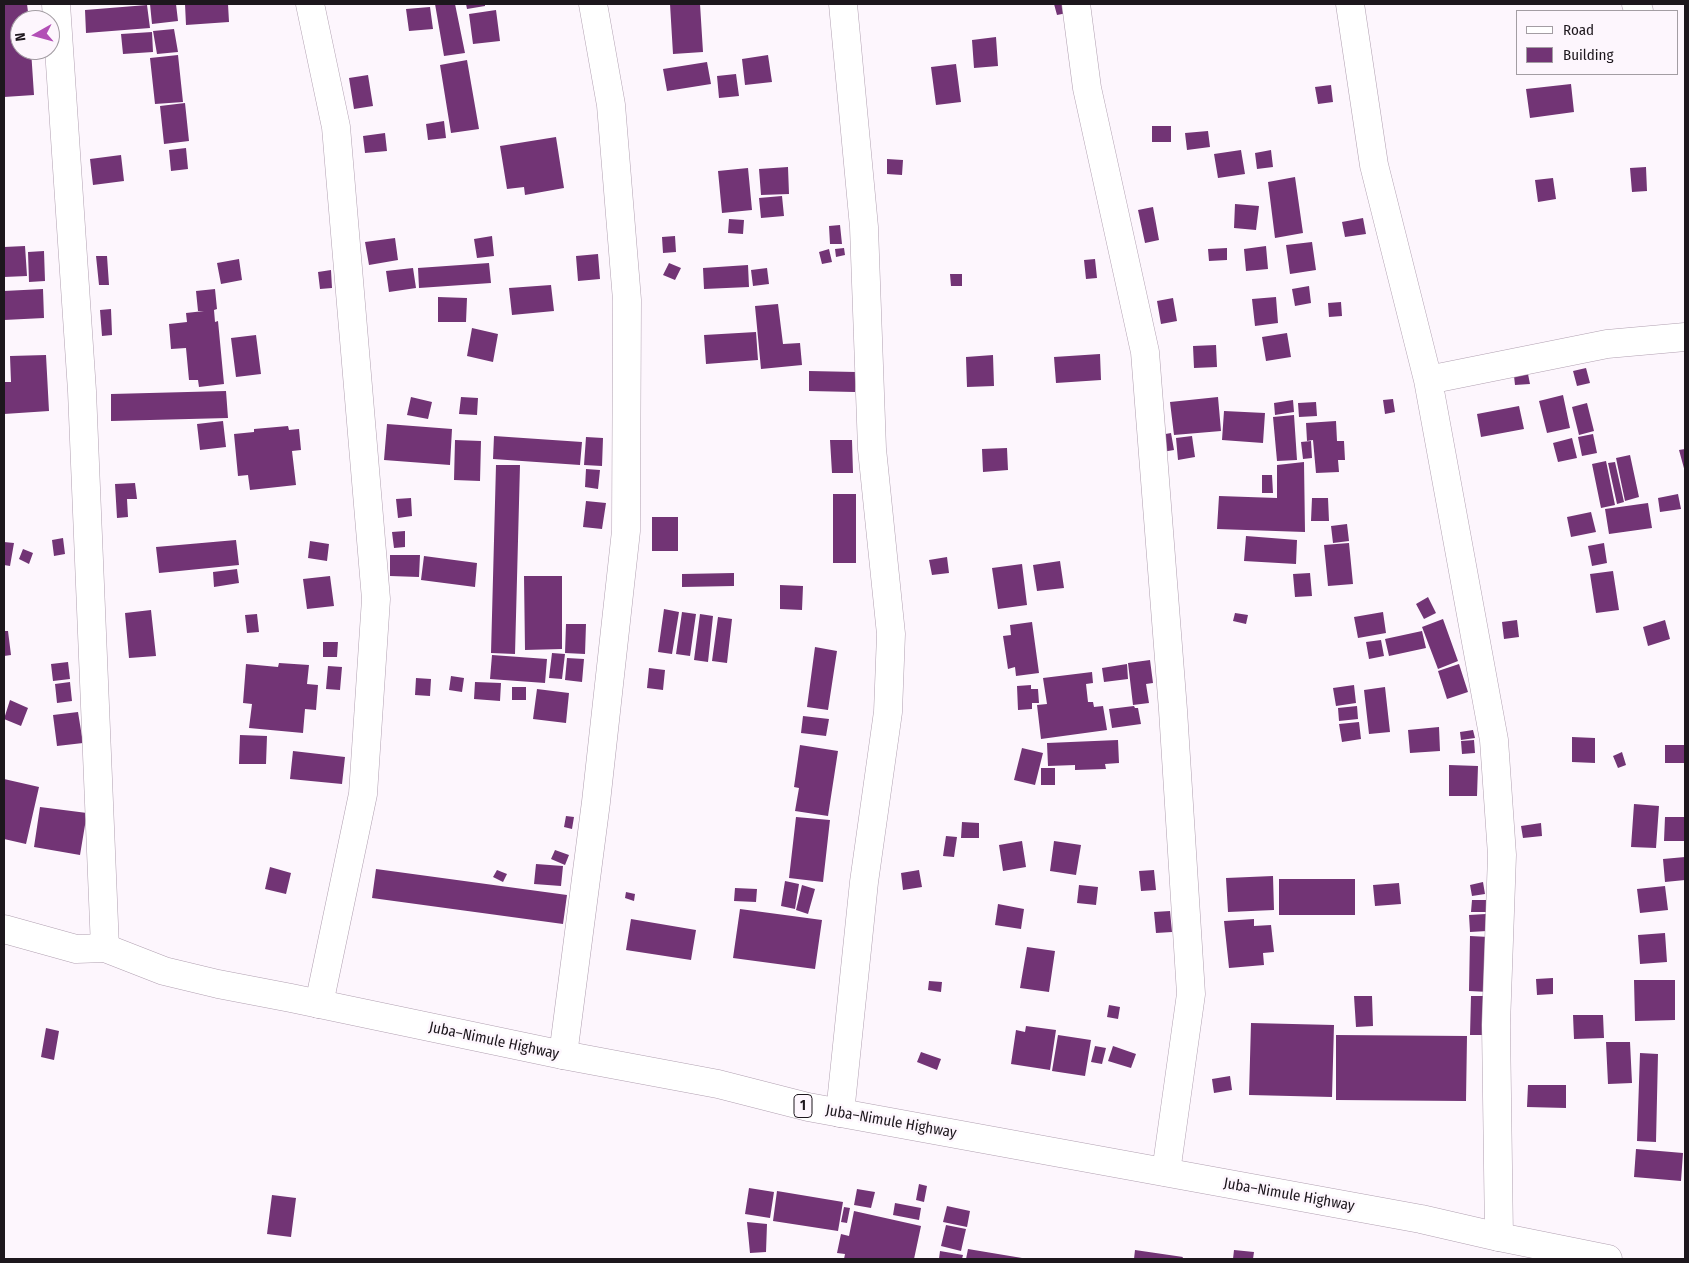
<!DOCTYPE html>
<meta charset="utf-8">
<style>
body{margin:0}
#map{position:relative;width:1689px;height:1263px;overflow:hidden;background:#fdf6fd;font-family:"Fira Sans Condensed",sans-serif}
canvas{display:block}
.frame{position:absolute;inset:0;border:5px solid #1d171d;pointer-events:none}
.legend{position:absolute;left:1516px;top:10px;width:162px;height:65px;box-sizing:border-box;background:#fdf6fd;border:1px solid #a39da3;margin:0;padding:6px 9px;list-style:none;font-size:15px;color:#1d171d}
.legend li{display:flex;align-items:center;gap:10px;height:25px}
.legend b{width:25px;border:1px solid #a39da3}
.north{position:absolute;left:10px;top:10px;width:50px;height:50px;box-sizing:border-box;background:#fdf6fd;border:1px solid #a39da3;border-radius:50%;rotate:263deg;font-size:14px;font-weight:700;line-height:20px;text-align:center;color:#1d171d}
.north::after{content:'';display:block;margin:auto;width:18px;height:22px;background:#b24fb6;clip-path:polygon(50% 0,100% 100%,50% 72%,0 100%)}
</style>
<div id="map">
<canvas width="1689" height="1263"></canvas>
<div class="frame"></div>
<ul class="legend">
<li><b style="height:6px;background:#fff"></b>Road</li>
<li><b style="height:14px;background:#723475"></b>Building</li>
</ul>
<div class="north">N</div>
</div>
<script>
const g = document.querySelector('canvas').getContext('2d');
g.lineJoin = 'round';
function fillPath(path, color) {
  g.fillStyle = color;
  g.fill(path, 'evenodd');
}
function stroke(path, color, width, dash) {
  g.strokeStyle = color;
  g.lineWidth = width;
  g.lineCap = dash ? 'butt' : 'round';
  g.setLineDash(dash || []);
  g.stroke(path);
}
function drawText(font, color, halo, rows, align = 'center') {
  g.font = font + ' "Fira Sans Condensed",sans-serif';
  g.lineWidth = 5;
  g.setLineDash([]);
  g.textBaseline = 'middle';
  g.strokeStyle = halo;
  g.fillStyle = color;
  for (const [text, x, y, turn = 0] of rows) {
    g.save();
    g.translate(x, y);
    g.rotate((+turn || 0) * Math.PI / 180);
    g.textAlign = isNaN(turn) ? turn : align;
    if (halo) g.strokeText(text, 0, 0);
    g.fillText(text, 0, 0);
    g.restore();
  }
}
const building = new Path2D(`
 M 4,4 L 27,4 L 29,20 L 20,20 L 20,50 L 31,50 L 34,95 L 4,97 Z
 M 150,4 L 176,4 L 178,21 L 152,24 Z
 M 185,4 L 228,4 L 229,22 L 186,25 Z
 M 435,4 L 455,4 L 465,53 L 444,56 Z
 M 466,4 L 485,4 L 485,6 L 467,9 Z
 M 670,4 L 700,4 L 703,52 L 673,54 Z
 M 1054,4 L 1065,4 L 1067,13 L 1057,15 Z
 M 147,5 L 150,28 L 86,33 L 85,10 Z
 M 430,7 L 433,29 L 409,31 L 406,9 Z
 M 496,10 L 500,41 L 473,44 L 469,14 Z
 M 174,29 L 178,52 L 157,54 L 153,31 Z
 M 152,32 L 153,52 L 123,54 L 121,34 Z
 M 996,37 L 998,66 L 974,68 L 972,40 Z
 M 178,55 L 183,102 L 155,104 L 150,58 Z
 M 768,55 L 772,82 L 745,85 L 742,59 Z
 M 467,60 L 479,129 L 451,133 L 440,65 Z
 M 707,62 L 711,84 L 667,91 L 663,69 Z
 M 956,64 L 961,102 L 936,105 L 931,67 Z
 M 736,74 L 739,96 L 719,98 L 717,76 Z
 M 368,75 L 373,106 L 354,109 L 349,78 Z
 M 1571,84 L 1574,112 L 1530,118 L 1526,89 Z
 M 1331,85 L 1333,102 L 1318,104 L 1315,87 Z
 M 185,103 L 189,141 L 164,144 L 160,106 Z
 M 444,121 L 446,138 L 428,140 L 426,124 Z
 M 1152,126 L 1171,126 L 1171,142 L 1152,142 Z
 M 1208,131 L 1210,147 L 1187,150 L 1185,133 Z
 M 385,133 L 387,151 L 365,153 L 363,136 Z
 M 556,137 L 564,188 L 525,195 L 524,187 L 507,189 L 500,146 Z
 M 186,148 L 188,169 L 171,171 L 169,150 Z
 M 1241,150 L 1245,174 L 1218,178 L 1214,154 Z
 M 1271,150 L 1273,167 L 1257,169 L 1255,153 Z
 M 121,155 L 124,181 L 93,185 L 90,159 Z
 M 887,159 L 903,160 L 902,175 L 887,174 Z
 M 788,167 L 789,194 L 761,195 L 759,169 Z
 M 1646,167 L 1647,191 L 1632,192 L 1630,168 Z
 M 748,168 L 752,210 L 722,213 L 718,171 Z
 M 1295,177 L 1303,233 L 1275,238 L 1268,182 Z
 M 1553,178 L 1556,199 L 1538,202 L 1535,180 Z
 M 782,196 L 784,216 L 761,218 L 759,198 Z
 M 1235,204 L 1259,206 L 1256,230 L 1234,228 Z
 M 1153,207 L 1159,240 L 1145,243 L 1138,210 Z
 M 1363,218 L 1366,234 L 1345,237 L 1342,222 Z
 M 729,219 L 744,220 L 743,234 L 728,233 Z
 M 840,225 L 842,244 L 830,244 L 829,226 Z
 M 492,236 L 494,256 L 477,258 L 474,239 Z
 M 675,236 L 676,252 L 663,253 L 662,237 Z
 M 395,238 L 398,260 L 369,265 L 365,242 Z
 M 1312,242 L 1316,270 L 1290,274 L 1286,245 Z
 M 25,246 L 27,276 L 4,277 L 4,247 Z
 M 1266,246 L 1268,269 L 1246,271 L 1244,249 Z
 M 844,248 L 845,255 L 836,257 L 835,249 Z
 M 1227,248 L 1227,260 L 1209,261 L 1208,249 Z
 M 829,249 L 832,262 L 822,264 L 819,252 Z
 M 44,251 L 45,281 L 29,282 L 28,252 Z
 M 598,254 L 600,279 L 578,281 L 576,256 Z
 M 96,256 L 107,256 L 109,285 L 99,285 Z
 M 239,259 L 242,280 L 221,284 L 217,263 Z
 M 1095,259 L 1097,278 L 1086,279 L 1084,260 Z
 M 489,263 L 491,283 L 419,288 L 418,268 Z
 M 669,263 L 681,268 L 675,280 L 663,275 Z
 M 748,265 L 749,287 L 704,289 L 703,268 Z
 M 413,268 L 416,288 L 389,292 L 386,271 Z
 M 767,268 L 769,284 L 753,286 L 751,270 Z
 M 331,270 L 332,288 L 320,289 L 318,272 Z
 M 950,274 L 962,274 L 962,286 L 951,286 Z
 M 551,285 L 554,311 L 512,315 L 509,288 Z
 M 1309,286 L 1311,303 L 1295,306 L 1292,289 Z
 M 43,289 L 44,318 L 4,320 L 4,291 Z
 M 215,289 L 217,309 L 214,310 L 215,322 L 218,321 L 224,384 L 199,387 L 198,380 L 189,380 L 186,348 L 171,349 L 169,324 L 187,322 L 186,313 L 204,311 L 198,311 L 196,291 Z
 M 438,297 L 467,298 L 466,322 L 438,322 Z
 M 1276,297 L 1278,323 L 1255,326 L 1252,299 Z
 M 1173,298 L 1177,321 L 1161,324 L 1157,301 Z
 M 1341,302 L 1342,316 L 1329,317 L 1328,303 Z
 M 778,304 L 783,344 L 800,343 L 802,365 L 761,369 L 755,306 Z
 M 111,309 L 112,335 L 102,336 L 100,310 Z
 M 472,328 L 498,334 L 493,362 L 467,356 Z
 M 756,332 L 758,360 L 706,364 L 704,335 Z
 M 1287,333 L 1291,357 L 1266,361 L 1262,337 Z
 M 256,335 L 261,374 L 236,377 L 231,338 Z
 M 1216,345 L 1217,367 L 1194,368 L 1193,346 Z
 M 1100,354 L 1101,380 L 1056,383 L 1054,357 Z
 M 46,355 L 49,411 L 4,414 L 4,382 L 11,382 L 10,356 Z
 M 993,355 L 994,386 L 967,387 L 966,357 Z
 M 1586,368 L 1590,383 L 1577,386 L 1573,371 Z
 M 809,371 L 856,372 L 855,392 L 809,391 Z
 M 1528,374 L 1530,384 L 1515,385 L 1514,376 Z
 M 226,391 L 228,418 L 111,421 L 111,394 Z
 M 1563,395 L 1570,428 L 1547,433 L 1539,401 Z
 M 411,397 L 432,402 L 428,419 L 407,415 Z
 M 461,397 L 478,398 L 477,415 L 459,414 Z
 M 1218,397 L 1221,431 L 1174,435 L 1170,402 Z
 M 1393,399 L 1395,412 L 1385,414 L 1383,400 Z
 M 1293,400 L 1294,412 L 1275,415 L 1274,403 Z
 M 1316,402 L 1317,416 L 1299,417 L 1298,403 Z
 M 1587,403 L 1594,431 L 1579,435 L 1572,407 Z
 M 1519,406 L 1524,429 L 1481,437 L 1477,414 Z
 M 1224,411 L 1265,413 L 1263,443 L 1222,440 Z
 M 1294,415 L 1297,460 L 1277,461 L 1273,417 Z
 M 223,421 L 226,447 L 200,450 L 197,424 Z
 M 1336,421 L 1337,441 L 1344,441 L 1345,460 L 1338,460 L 1339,472 L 1316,473 L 1313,440 L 1307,441 L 1306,423 Z
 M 387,424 L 452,429 L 450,465 L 384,460 Z
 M 288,426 L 289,430 L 299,429 L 301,450 L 292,451 L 296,485 L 250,490 L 248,475 L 238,476 L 234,434 L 254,432 L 254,429 Z
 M 1171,433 L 1174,450 L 1162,452 L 1160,435 Z
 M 1593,434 L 1597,453 L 1582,456 L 1578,437 Z
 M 494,436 L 582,442 L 580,465 L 493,459 Z
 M 1192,436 L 1195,457 L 1178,460 L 1176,438 Z
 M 586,437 L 603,438 L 602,466 L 584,465 Z
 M 1572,438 L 1577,458 L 1558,462 L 1553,443 Z
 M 455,440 L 481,441 L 480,481 L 454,480 Z
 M 830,440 L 852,440 L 853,473 L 832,473 Z
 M 1311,441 L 1312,458 L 1303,459 L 1301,442 Z
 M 1007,448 L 1008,470 L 983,472 L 982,449 Z
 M 1685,449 L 1685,472 L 1679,450 Z
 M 1630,455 L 1639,497 L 1625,501 L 1616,458 Z
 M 1606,461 L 1615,505 L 1601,508 L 1592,464 Z
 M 1304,462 L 1305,532 L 1217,529 L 1219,496 L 1277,498 L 1277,465 Z
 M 1615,462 L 1624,502 L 1617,504 L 1608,463 Z
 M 496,465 L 520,465 L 515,654 L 491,653 Z
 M 586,469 L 600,470 L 598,489 L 585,487 Z
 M 1262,475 L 1272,475 L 1273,493 L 1262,493 Z
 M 135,483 L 137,499 L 127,499 L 128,517 L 117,518 L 115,484 Z
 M 833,494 L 856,494 L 856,563 L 833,563 Z
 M 1678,494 L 1681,509 L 1660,512 L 1658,498 Z
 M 411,498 L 412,516 L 398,518 L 396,499 Z
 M 1312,498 L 1328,498 L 1329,521 L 1311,521 Z
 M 586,501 L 606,503 L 602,529 L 583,527 Z
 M 1648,503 L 1652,528 L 1609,534 L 1605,509 Z
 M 1591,512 L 1596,532 L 1571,537 L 1567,517 Z
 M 652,517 L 678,517 L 678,551 L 652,551 Z
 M 1347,524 L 1349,541 L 1333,543 L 1331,526 Z
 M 405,531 L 405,547 L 394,548 L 392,532 Z
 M 1246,536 L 1297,540 L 1296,564 L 1244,561 Z
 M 63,538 L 65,554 L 54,556 L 52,540 Z
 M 236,540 L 239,565 L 159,573 L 156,547 Z
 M 310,541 L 329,544 L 327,561 L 308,558 Z
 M 4,542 L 14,543 L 10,566 L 4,565 Z
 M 1349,543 L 1353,584 L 1328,586 L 1324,545 Z
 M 1604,543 L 1607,563 L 1592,566 L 1588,546 Z
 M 23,549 L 33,553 L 29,564 L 19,559 Z
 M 390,555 L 420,555 L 419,577 L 390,576 Z
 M 424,556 L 477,563 L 475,587 L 421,580 Z
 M 947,557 L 949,573 L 932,575 L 929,560 Z
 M 1060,561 L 1064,588 L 1037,591 L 1033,565 Z
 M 1022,564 L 1027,605 L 998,609 L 992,568 Z
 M 237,569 L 239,583 L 214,587 L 213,572 Z
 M 1613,571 L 1619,610 L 1596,613 L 1590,574 Z
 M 734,573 L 734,586 L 682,587 L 682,574 Z
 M 1310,573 L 1312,596 L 1295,597 L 1293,574 Z
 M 330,576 L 334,606 L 307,609 L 303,579 Z
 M 524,576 L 562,576 L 562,649 L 525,650 Z
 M 780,585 L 803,586 L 802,610 L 780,609 Z
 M 1428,597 L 1436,613 L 1424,619 L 1416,604 Z
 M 664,609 L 679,612 L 672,654 L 658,652 Z
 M 151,610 L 156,656 L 129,658 L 125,613 Z
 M 682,612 L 696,614 L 690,656 L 676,654 Z
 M 1383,612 L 1386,633 L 1358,638 L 1354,617 Z
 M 1235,613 L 1248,615 L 1246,624 L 1233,621 Z
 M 257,614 L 259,632 L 247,633 L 245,615 Z
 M 700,614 L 713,616 L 708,662 L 694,660 Z
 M 718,617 L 732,619 L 727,663 L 712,661 Z
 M 1443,619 L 1458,661 L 1438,669 L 1422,627 Z
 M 1517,620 L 1519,637 L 1504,639 L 1502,622 Z
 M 1665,620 L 1670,639 L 1648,646 L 1643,627 Z
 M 1032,622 L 1039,673 L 1016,676 L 1015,667 L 1008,669 L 1003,636 L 1011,635 L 1010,625 Z
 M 566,624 L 586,624 L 585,654 L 565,653 Z
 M 4,631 L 8,631 L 11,655 L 4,656 Z
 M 1422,631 L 1426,648 L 1389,656 L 1385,639 Z
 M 1381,640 L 1384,656 L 1369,659 L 1366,642 Z
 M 323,642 L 338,642 L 337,657 L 323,657 Z
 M 815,647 L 837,651 L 828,710 L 807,707 Z
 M 552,653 L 565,654 L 562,679 L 549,678 Z
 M 492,655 L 547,659 L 545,683 L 490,679 Z
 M 567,658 L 584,659 L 582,682 L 565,680 Z
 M 1150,660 L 1153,683 L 1146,684 L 1149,703 L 1133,705 L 1128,663 Z
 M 68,662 L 70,679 L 53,681 L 51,664 Z
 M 279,663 L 309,665 L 307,684 L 318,685 L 316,710 L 305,709 L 303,733 L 249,728 L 252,704 L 243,703 L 246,664 L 278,667 Z
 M 1127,664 L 1128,679 L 1104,682 L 1102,668 Z
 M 1459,664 L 1468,692 L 1447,699 L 1438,671 Z
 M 328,666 L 342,667 L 340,690 L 326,689 Z
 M 649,668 L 665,670 L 663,690 L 647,688 Z
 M 1092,672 L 1093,683 L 1086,684 L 1088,702 L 1093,702 L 1094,707 L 1103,706 L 1107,730 L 1041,739 L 1037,705 L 1047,704 L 1043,678 Z
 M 451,676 L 464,678 L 462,692 L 449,690 Z
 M 416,678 L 431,679 L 430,696 L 415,695 Z
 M 70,682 L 72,701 L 57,703 L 55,684 Z
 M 475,682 L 501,683 L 500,701 L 474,699 Z
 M 1031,685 L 1031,689 L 1038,689 L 1039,703 L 1032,703 L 1032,709 L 1018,710 L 1017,686 Z
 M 1354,685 L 1356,703 L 1336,706 L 1333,688 Z
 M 512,687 L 526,687 L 526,700 L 512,700 Z
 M 1385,687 L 1390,732 L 1369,734 L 1364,690 Z
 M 537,689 L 569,693 L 566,723 L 533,719 Z
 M 10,700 L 28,708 L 21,726 L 4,719 Z
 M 1134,706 L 1135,708 L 1138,708 L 1141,724 L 1112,728 L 1109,709 Z
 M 1357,706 L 1358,719 L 1339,721 L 1338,708 Z
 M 78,712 L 83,743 L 57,746 L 53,715 Z
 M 803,716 L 829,719 L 826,736 L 801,733 Z
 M 1359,722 L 1361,739 L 1342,742 L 1339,724 Z
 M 1439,727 L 1440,751 L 1410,753 L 1408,730 Z
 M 1473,730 L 1475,738 L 1461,740 L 1460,732 Z
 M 240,735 L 267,736 L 266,764 L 239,764 Z
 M 1572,737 L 1595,738 L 1595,763 L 1572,762 Z
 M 1118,740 L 1119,763 L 1105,764 L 1106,769 L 1075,770 L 1075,765 L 1048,766 L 1047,743 Z
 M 1474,740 L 1475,753 L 1462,754 L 1461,741 Z
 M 800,745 L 838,751 L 828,816 L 795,811 L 799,788 L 794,787 Z
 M 1665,745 L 1684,745 L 1685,763 L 1665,763 Z
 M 1022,748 L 1043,753 L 1035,785 L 1014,780 Z
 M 293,751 L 345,757 L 342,784 L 290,779 Z
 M 1622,752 L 1626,765 L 1618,768 L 1613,756 Z
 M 1449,765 L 1478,766 L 1477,796 L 1449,796 Z
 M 1041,768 L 1055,768 L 1055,785 L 1041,785 Z
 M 4,779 L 39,787 L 26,844 L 4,839 Z
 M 1634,804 L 1659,806 L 1656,848 L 1631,847 Z
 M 40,807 L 87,813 L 80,855 L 34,847 Z
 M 566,816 L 574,817 L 572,829 L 564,827 Z
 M 796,817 L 830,820 L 823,882 L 789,878 Z
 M 1665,817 L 1685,817 L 1685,841 L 1664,841 Z
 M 962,822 L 979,823 L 979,838 L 961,838 Z
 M 1541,823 L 1542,836 L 1523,838 L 1521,826 Z
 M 946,836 L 957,837 L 954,857 L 943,856 Z
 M 1022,841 L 1026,867 L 1003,871 L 999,845 Z
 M 1054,841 L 1081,845 L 1076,875 L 1050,871 Z
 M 555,850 L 569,855 L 565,865 L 551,859 Z
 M 1685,857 L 1685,880 L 1665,882 L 1663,859 Z
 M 536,864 L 563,866 L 561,886 L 534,884 Z
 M 270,867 L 291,873 L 286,894 L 265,889 Z
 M 376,869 L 567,895 L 563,924 L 372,898 Z
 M 497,870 L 507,874 L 503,882 L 493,877 Z
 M 919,870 L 922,887 L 903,890 L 901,873 Z
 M 1154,870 L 1156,890 L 1141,891 L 1139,871 Z
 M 1273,876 L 1274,910 L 1228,912 L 1226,878 Z
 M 1279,879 L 1355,879 L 1355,915 L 1279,915 Z
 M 785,881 L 799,884 L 795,909 L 781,906 Z
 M 1483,882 L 1485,894 L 1472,896 L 1470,885 Z
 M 1399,883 L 1401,904 L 1375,906 L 1373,885 Z
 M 802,885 L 815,889 L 808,914 L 796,910 Z
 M 1079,885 L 1098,887 L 1096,905 L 1077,903 Z
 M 1665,886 L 1668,910 L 1640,913 L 1637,889 Z
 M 735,888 L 757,889 L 756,902 L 734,901 Z
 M 626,892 L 635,894 L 634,901 L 625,898 Z
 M 1472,900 L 1487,900 L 1486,912 L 1471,912 Z
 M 998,904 L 1024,909 L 1021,929 L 995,925 Z
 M 740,909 L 822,920 L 815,969 L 733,958 Z
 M 1170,911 L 1172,932 L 1156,933 L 1154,912 Z
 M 1486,914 L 1487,931 L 1470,932 L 1469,915 Z
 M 631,919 L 696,930 L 691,960 L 626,950 Z
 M 1254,919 L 1254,926 L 1271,925 L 1274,952 L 1263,953 L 1264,965 L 1229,968 L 1224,921 Z
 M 1665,933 L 1667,962 L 1640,964 L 1638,935 Z
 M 1470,936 L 1489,937 L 1489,992 L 1469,991 Z
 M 1027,947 L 1055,951 L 1049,992 L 1020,988 Z
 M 1553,978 L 1553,994 L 1537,995 L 1536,979 Z
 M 1634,980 L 1675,980 L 1675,1020 L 1635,1021 Z
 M 929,981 L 942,982 L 941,992 L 928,990 Z
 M 1354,996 L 1372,996 L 1373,1026 L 1356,1027 Z
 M 1471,996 L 1487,996 L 1487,1035 L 1470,1035 Z
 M 1109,1005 L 1120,1007 L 1118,1019 L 1107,1017 Z
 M 1573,1015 L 1603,1015 L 1604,1038 L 1574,1039 Z
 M 1251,1023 L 1334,1025 L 1332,1097 L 1249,1095 Z
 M 1026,1026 L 1056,1030 L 1050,1070 L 1011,1064 L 1016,1030 L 1025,1032 Z
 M 46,1028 L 59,1031 L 54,1060 L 41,1057 Z
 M 1058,1035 L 1091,1040 L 1085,1076 L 1052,1071 Z
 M 1336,1035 L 1467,1036 L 1466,1101 L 1336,1100 Z
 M 1606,1042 L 1630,1042 L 1632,1083 L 1608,1084 Z
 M 1095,1046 L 1106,1048 L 1102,1064 L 1091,1062 Z
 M 1113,1046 L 1136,1054 L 1131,1068 L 1108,1061 Z
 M 921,1052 L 941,1059 L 937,1070 L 917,1062 Z
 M 1640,1053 L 1658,1054 L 1656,1142 L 1637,1141 Z
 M 1230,1076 L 1232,1090 L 1214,1093 L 1212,1079 Z
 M 1528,1085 L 1566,1085 L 1566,1108 L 1527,1107 Z
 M 1636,1149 L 1683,1153 L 1681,1181 L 1634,1177 Z
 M 919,1184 L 927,1186 L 924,1202 L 916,1200 Z
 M 749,1188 L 774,1192 L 770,1218 L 745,1214 Z
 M 857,1189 L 875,1192 L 871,1208 L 854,1205 Z
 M 777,1191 L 843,1202 L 838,1231 L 773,1221 Z
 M 272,1195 L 296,1198 L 291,1237 L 267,1234 Z
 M 895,1203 L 921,1208 L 919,1220 L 893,1215 Z
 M 947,1206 L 970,1211 L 967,1227 L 943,1222 Z
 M 844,1207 L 850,1208 L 847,1223 L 841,1222 Z
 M 854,1211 L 921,1226 L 914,1259 L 844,1259 L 845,1254 L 837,1253 L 841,1234 L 849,1236 Z
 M 747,1222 L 767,1224 L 766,1252 L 750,1253 Z
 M 946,1225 L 966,1229 L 961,1251 L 941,1246 Z
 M 968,1249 L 1022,1258 L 1022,1259 L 966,1259 Z
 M 1135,1250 L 1183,1257 L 1182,1259 L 1134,1259 Z
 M 1234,1250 L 1254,1252 L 1253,1259 L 1233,1259 Z
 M 940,1251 L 963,1255 L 962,1259 L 939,1259 Z`);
const street = new Path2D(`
 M 56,4 L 82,391 L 105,948
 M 310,4 L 336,127 L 376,599 L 363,794 L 319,1004
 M 1076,4 L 1087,88 L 1145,352 L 1173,710 L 1191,994 L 1166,1172
 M 1350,4 L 1374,165 L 1428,380 L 1494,740 L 1502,855 L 1496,1025 L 1499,1237
 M 1636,4 L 1639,11
 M 1428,380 L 1607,344 L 1685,337
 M 563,1055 L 596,802 L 626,531 L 627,300 L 611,105 L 593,4
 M 840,1113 L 864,882 L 888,712 L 891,634 L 872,449 L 864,227 L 843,4`);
const primary = new Path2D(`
 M 4,929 L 76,949 L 105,948 L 164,971 L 218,984 L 291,998 L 563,1055 L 718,1084 L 808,1107 L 1421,1219 L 1499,1237 L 1608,1259`);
const shields = [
 [803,1106,18]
];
const shieldNames = [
 ["1",803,1106]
];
const streetNames = [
 ["Juba–Nimule Highway",494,1041,12],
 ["Juba–Nimule Highway",891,1122,10],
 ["Juba–Nimule Highway",1289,1195,10]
];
fillPath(building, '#723475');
stroke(street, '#b1a0b1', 29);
stroke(primary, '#b1a0b1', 29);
stroke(street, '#fff', 28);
stroke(primary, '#fff', 28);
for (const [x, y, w] of shields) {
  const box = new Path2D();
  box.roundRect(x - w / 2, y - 11.5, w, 23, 4);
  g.fillStyle = '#fdf6fd';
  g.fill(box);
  stroke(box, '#1d171d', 1);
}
drawText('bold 14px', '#1d171d', null, shieldNames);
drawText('15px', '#1d171d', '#fdf6fd', streetNames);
</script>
